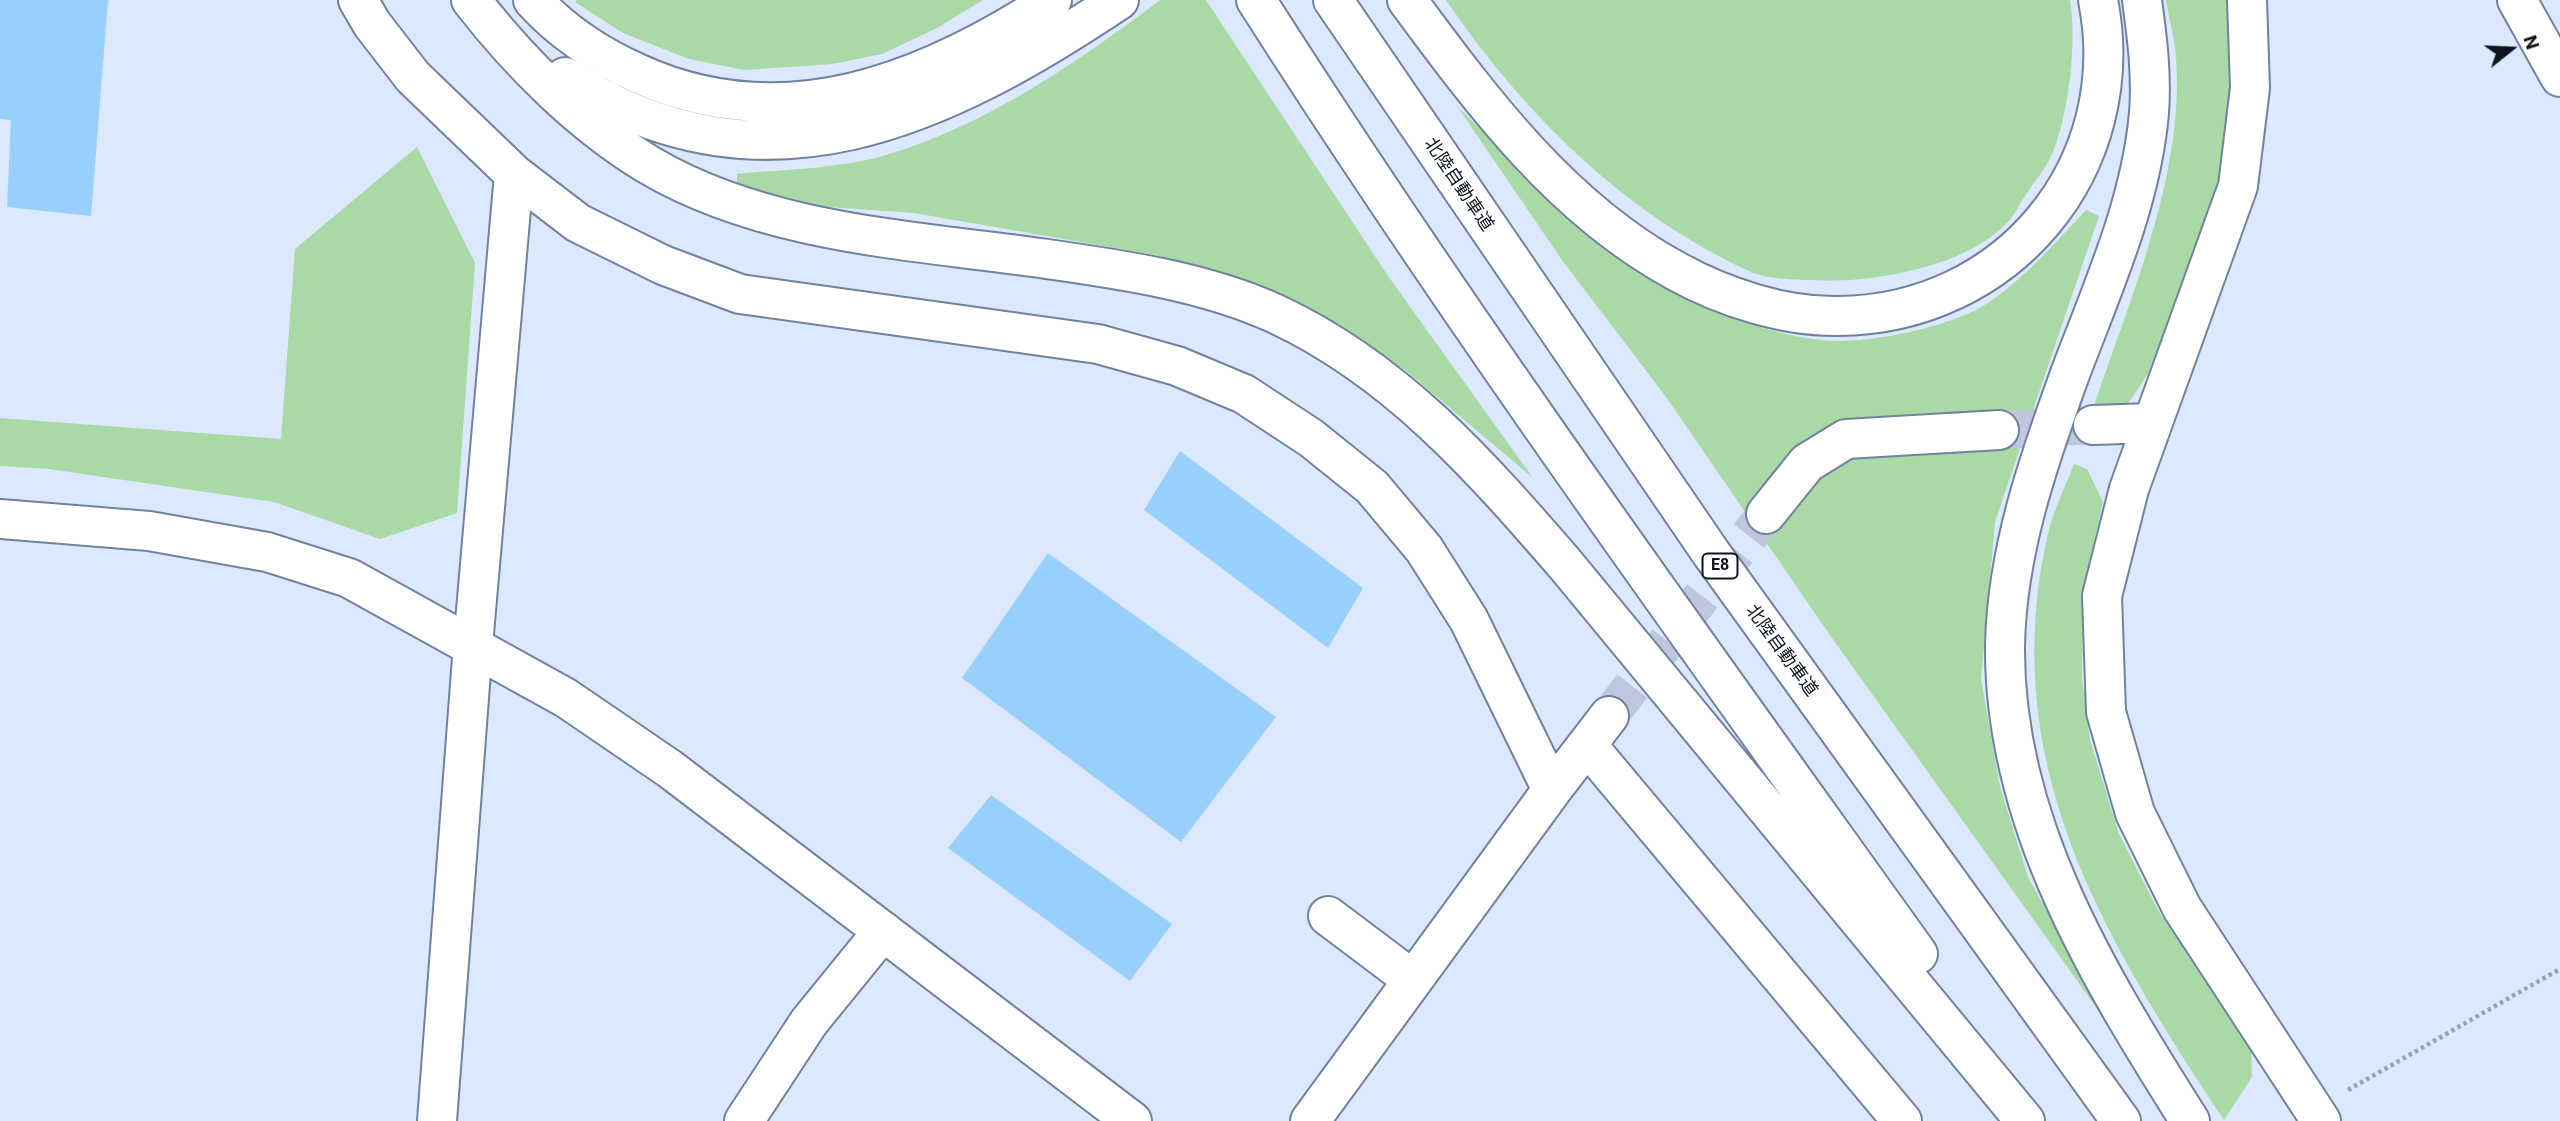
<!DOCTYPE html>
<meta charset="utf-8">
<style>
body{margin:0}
#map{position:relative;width:2560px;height:1121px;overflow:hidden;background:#dce8fd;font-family:Roboto,sans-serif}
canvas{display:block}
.north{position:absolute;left:2476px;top:14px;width:70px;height:70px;-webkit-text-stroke:5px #fff;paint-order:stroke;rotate:72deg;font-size:19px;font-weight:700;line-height:28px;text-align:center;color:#0d141f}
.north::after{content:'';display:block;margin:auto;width:24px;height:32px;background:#0d141f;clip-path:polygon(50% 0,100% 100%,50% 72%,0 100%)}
</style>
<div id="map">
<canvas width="2560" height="1121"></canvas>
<div class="north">N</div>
</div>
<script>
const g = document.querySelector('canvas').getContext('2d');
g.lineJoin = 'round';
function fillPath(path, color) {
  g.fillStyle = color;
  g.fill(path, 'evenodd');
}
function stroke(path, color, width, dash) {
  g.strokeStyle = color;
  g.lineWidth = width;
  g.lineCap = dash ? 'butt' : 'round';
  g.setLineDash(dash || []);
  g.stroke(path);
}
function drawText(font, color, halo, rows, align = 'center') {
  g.font = font + ' Roboto,"Noto Sans JP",sans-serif';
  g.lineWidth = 5;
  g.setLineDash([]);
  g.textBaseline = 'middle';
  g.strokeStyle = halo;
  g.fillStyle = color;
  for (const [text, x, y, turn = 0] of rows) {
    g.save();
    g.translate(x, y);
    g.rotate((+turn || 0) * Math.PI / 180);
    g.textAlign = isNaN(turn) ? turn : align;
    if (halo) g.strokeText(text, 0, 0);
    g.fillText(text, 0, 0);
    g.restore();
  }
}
const green = new Path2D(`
 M 577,0 L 983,0 L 937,28 L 882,54 L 833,64 L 744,70 L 689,59 L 623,33 L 575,2 Z
 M 1160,0 L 1206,0 L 1388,276 L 1533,478 L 1405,370 L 1265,288 L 1156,255 L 914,213 L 828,207 L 737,186 L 737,174 C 786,169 839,169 886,155 C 983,127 1080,61 1160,0 Z
 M 1446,0 L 2070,0 C 2077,43 2069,111 2053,152 C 2047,167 2034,182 2025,196 C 2019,205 2014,216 2007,223 C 1971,261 1901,276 1851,280 C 1828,281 1770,281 1751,272 C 1624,214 1523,113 1446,0 Z
 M 2166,0 L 2233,0 L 2235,87 L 2220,189 L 2149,372 L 2127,405 L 2093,409 C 2129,301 2185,174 2176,58 C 2175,39 2169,19 2166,0 Z
 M 1457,106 C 1513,160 1566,219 1629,265 C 1676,300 1762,334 1821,340 C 1863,345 1938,329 1976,310 C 2013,291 2057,241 2086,210 L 2099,216 L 1995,522 L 1981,679 L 2000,787 L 2028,877 L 2111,1028 L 1832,638 L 1666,397 L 1562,260 Z
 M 417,147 L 475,263 L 457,513 L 380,539 L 274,502 L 49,469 L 0,466 L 0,418 L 281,439 L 295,249 Z
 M 2074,464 L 2087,469 L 2103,502 L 2083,591 L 2082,678 L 2090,740 L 2119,834 L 2159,912 L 2251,1041 L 2252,1077 L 2224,1120 C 2102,935 1994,760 2049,529 C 2055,507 2066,485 2074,464 Z`);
const building = new Path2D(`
 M 0,0 L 108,0 L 91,216 L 7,207 L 11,120 L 0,119 Z
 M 1180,451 L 1363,588 L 1328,648 L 1144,510 Z
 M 1048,553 L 1276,717 L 1181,842 L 962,678 Z
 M 991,795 L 1172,924 L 1130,981 L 948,848 Z`);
const streetTunnel = new Path2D(`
 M 1999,430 L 2093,425
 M 1609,716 L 1766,514`);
const path = new Path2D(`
 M 2348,1090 L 2560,969`);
const street = new Path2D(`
 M 358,0 L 372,24 L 413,77 L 514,174 L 578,223 L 663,265 L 740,294 L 1098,344 L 1177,366 L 1244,394 L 1311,438 L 1372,487 L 1424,549 L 1469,620 L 1552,790
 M 2247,0 L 2250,88 L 2238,186 L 2129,489 L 2102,596 L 2106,712 L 2135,813 L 2182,908 L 2321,1121
 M 2517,0 L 2560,77
 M 2093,425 L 2152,423
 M 1766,514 L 1807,463 L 1846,439 L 1999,430
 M 1587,745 L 1902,1121
 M 1328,916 L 1413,980
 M 744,1121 L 809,1022 L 883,931
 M 1310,1121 L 1552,790 L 1609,716`);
const secondary = new Path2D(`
 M 0,519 L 149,531 L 267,552 L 349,578 L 566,698 L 670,769 L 1132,1121
 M 437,1121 L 473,645 L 514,174`);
const highway = new Path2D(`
 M 471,0 C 519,62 581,124 649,165 C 764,233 910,240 1040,258 C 1118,269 1204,281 1276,314 C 1396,370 1480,466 1565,564 L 2025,1121
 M 533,0 C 561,31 599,56 637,73 C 783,140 927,82 1052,0
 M 1256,0 C 1464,326 1693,640 1918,954
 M 1333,0 L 1711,553 L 2121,1121
 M 1407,0 C 1483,103 1562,209 1676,271 C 1723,297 1784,317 1838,316 C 2007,315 2131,167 2098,0
 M 2142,0 C 2147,37 2152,75 2149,113 C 2141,204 2102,289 2070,374 C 2038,462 2007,551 2005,645 C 2003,822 2099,977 2190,1121
 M 565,77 C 763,205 944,117 1119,0`);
const shields = [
 [1720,566,35]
];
const shieldNames = [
 ["E8",1720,566]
];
const streetNames = [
 ["北陸自動車道",1458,185,56],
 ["北陸自動車道",1781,651,54]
];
fillPath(green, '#a9d9a5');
fillPath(building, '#98d0fb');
stroke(streetTunnel, '#bdc8dc', 38, [38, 19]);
stroke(street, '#7182a1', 42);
stroke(secondary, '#7182a1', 42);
stroke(highway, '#7182a1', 42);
stroke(path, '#97a1b2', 4.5, [3.5, 3.5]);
stroke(street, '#fff', 38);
stroke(secondary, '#fff', 38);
stroke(highway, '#fff', 38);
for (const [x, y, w] of shields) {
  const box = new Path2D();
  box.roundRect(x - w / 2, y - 12.5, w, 25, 5);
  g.fillStyle = '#fff';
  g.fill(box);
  stroke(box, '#0d141f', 2);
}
drawText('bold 16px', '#0d141f', null, shieldNames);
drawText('18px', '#0d141f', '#fff', streetNames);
</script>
